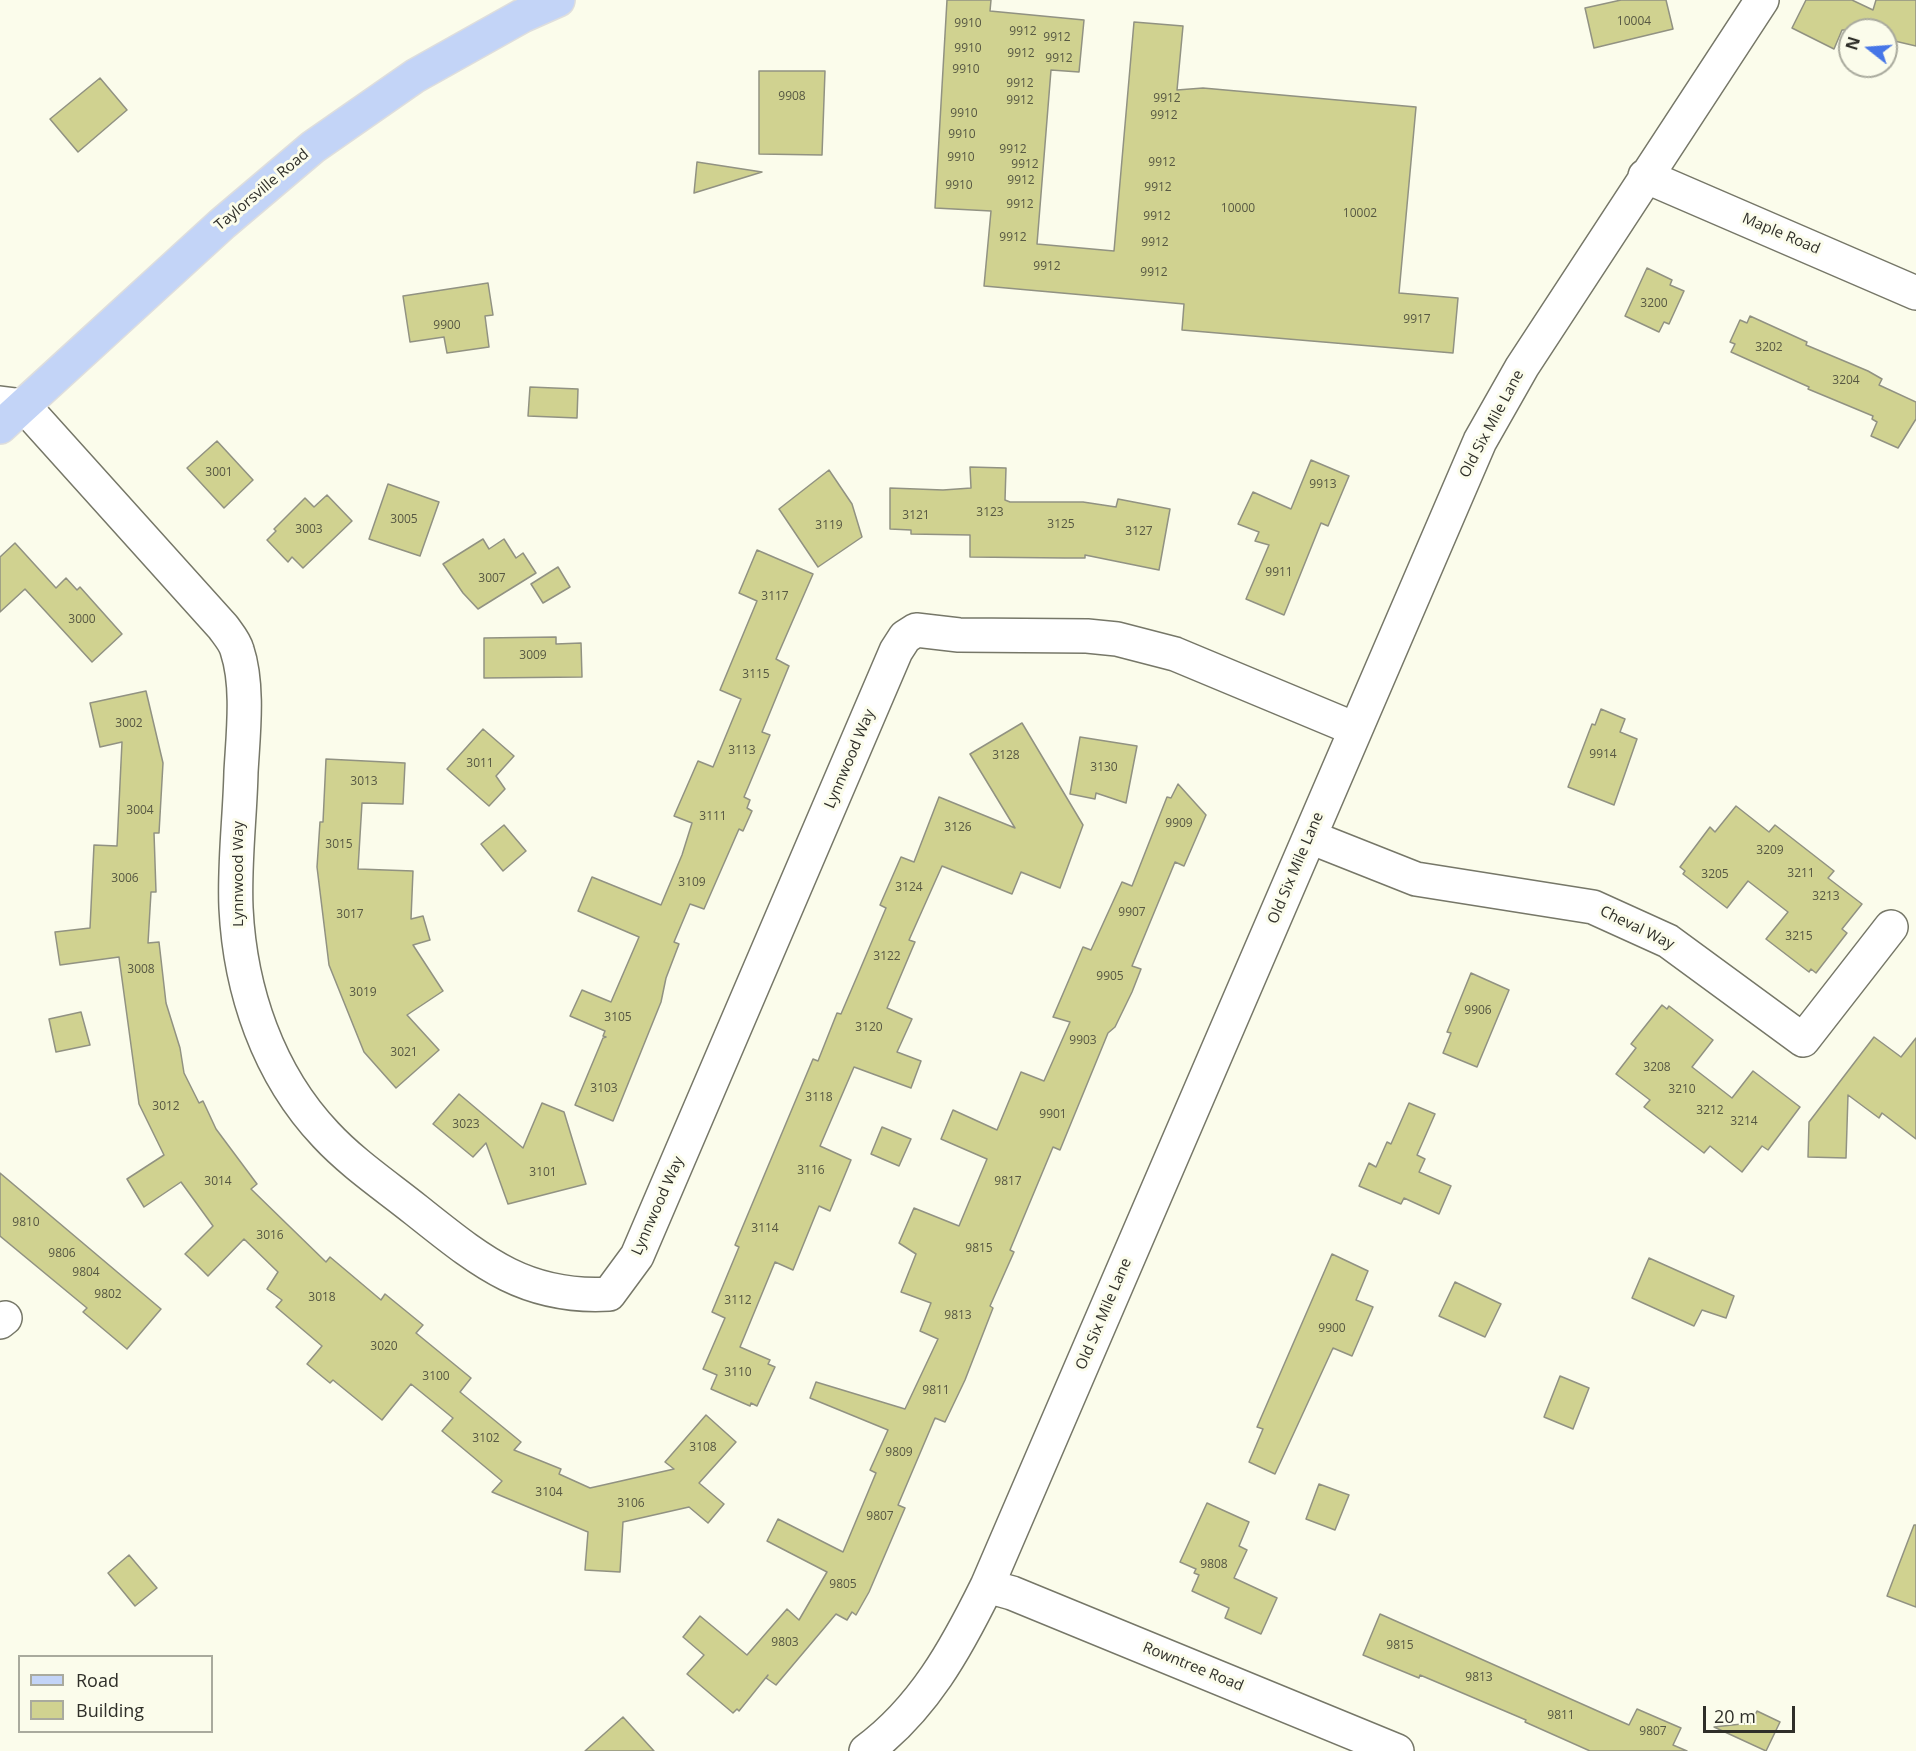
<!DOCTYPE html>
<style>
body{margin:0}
#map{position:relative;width:1916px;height:1751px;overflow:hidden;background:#fbfceb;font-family:"Open Sans",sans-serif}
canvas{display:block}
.legend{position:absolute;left:18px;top:1655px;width:195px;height:78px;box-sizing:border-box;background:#fbfceb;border:2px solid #a9aa9d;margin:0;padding:8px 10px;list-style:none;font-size:18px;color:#2f2f29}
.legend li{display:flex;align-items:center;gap:12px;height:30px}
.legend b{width:30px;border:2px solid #a9aa9d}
.north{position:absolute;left:1838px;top:18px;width:60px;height:60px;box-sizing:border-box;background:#fbfceb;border:2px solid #a9aa9d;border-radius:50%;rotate:287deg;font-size:16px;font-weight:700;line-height:24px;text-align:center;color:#2f2f29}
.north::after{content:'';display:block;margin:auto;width:21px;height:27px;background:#4676e7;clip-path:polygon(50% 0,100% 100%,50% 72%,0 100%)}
.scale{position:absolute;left:1703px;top:1706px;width:92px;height:27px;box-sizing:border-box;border:3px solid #2f2f29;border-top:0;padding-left:8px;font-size:18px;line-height:21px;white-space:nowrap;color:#2f2f29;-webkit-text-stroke:4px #fbfceb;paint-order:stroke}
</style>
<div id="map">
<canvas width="1916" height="1751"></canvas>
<ul class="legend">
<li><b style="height:8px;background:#c3d4f7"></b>Road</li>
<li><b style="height:16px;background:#d0d290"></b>Building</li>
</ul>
<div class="north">N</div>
<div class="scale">20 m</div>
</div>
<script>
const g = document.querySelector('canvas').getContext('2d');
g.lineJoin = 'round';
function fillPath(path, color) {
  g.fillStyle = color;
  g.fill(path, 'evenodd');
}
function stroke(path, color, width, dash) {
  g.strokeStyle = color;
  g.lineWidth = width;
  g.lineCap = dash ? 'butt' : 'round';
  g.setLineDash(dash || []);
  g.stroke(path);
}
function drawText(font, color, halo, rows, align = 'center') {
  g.font = font + ' "Open Sans",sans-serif';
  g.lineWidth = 6;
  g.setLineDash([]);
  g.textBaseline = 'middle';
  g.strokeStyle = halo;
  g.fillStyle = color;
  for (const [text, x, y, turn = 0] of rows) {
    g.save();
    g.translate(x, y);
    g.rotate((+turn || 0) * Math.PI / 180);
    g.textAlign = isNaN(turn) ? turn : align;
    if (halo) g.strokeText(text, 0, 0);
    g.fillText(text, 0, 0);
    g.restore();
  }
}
const building = new Path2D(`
 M 947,0 L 991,0 L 990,11 L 1084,20 L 1079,72 L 1051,70 L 1037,244 L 1114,251 L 1134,22 L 1183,26 L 1177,90 L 1203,88 L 1416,107 L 1399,293 L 1458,298 L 1453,353 L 1182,330 L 1184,304 L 984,286 L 991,211 L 935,208 Z
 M 1621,0 L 1666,0 L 1673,29 L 1594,48 L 1585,8 Z
 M 1806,0 L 1852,0 L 1873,10 L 1876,0 L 1916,0 L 1916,46 L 1886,39 L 1886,30 L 1842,30 L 1834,49 L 1792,28 Z
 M 759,71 L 825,71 L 822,155 L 759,154 Z
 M 100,78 L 127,110 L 78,152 L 50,119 Z
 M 697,162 L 762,172 L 694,193 Z
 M 1647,268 L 1672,280 L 1670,285 L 1684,291 L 1669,324 L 1664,322 L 1659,332 L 1625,316 Z
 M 488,283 L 493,315 L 485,316 L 489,347 L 447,353 L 444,337 L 410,342 L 403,296 Z
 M 1750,316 L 1807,342 L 1806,345 L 1868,371 L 1882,379 L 1879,385 L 1916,402 L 1916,419 L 1898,448 L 1871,436 L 1877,422 L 1872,419 L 1873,416 L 1808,389 L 1809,387 L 1731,352 L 1735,344 L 1730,342 L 1740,320 L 1747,323 Z
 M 530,387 L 578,389 L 577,418 L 528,416 Z
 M 217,441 L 253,480 L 224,508 L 187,468 Z
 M 1311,460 L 1349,476 L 1328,526 L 1321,523 L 1284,615 L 1246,599 L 1269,545 L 1255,541 L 1259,532 L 1238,524 L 1253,492 L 1291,509 Z
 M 970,467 L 1006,468 L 1005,500 L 1010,502 L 1083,502 L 1116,507 L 1118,499 L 1170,509 L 1159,570 L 1085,555 L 1085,558 L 1065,558 L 970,557 L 970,535 L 911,534 L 911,530 L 890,529 L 890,488 L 943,490 L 971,488 Z
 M 829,470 L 852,504 L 862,537 L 818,567 L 779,509 Z
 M 388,484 L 439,502 L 420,556 L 369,539 Z
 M 327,495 L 352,521 L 303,568 L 292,557 L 288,562 L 267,540 L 276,531 L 274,529 L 305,498 L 314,507 Z
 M 483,539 L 489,549 L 504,539 L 516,558 L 523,553 L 536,573 L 478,609 L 463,593 L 443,564 Z
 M 15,543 L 56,588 L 66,578 L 77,590 L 80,587 L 122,634 L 92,662 L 25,589 L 0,612 L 0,557 Z
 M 757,550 L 813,574 L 776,659 L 789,666 L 762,732 L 770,735 L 744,797 L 750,800 L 747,808 L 752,811 L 743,831 L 739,829 L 704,909 L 690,904 L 674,942 L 679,944 L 666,978 L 661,1002 L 613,1121 L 575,1105 L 603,1038 L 606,1037 L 603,1036 L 605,1031 L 570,1016 L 582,990 L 611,1002 L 639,937 L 578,911 L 592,877 L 661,905 L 682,855 L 692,823 L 674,816 L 698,761 L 713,767 L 741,699 L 720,690 L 757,601 L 739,593 Z
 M 558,567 L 570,587 L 543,603 L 531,584 Z
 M 556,637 L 556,644 L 581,643 L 582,677 L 484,678 L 484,638 Z
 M 146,691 L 163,763 L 159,833 L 154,833 L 156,892 L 151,892 L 148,943 L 159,942 L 166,1003 L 180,1048 L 184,1073 L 199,1103 L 203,1101 L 216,1129 L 257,1184 L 251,1189 L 326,1262 L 330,1257 L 381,1300 L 385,1294 L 423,1325 L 416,1333 L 471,1378 L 460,1392 L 521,1442 L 514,1450 L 561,1469 L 559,1474 L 590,1488 L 674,1469 L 665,1462 L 706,1415 L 736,1442 L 699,1483 L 724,1504 L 708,1523 L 689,1507 L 623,1522 L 620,1572 L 585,1570 L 588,1532 L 492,1492 L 502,1481 L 442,1431 L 453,1418 L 411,1384 L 382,1420 L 333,1380 L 330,1383 L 307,1364 L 322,1346 L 276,1307 L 282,1300 L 267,1289 L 278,1272 L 244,1239 L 208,1276 L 197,1265 L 185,1254 L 213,1226 L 181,1182 L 144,1207 L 127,1179 L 164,1155 L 139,1104 L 119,957 L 60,965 L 55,932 L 90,928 L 94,845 L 117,846 L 122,742 L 100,747 L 90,703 Z
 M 1601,709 L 1625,719 L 1620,732 L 1637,739 L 1614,805 L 1568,787 L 1592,724 L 1595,725 Z
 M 1022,723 L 1083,825 L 1060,888 L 1021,872 L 1012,894 L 942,866 L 909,940 L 915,942 L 887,1008 L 912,1019 L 897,1052 L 921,1061 L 911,1088 L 854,1067 L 820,1146 L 851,1160 L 830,1211 L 819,1206 L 793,1270 L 775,1262 L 740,1347 L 770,1360 L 768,1364 L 775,1367 L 757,1406 L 751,1403 L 750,1406 L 711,1389 L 717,1375 L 703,1369 L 725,1318 L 712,1312 L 739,1247 L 735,1245 L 813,1059 L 818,1061 L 837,1013 L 841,1014 L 859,972 L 886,908 L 880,905 L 901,857 L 914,862 L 939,797 L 1015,828 L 970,754 Z
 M 483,729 L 514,756 L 496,776 L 505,789 L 489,806 L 447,769 Z
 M 1080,737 L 1137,746 L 1126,803 L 1096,793 L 1095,799 L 1070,794 Z
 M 326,759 L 405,763 L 403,804 L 362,803 L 358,869 L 413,871 L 411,919 L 423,916 L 430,940 L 413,945 L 443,991 L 407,1015 L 439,1050 L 396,1088 L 364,1052 L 329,965 L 317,867 L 320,822 L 323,822 Z
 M 1178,784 L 1206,815 L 1184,866 L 1175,862 L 1132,966 L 1141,969 L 1132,992 L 1115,1027 L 1108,1033 L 1060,1150 L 1053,1147 L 1010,1250 L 1014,1252 L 990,1306 L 993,1308 L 965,1380 L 945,1422 L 935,1418 L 898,1505 L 905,1508 L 869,1592 L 856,1615 L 852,1612 L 847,1620 L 836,1614 L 776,1685 L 766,1678 L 768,1675 L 739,1711 L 737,1709 L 733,1713 L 687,1674 L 704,1655 L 683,1637 L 700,1616 L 747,1655 L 787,1609 L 799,1620 L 827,1572 L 767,1541 L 778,1519 L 843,1552 L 876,1473 L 870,1470 L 888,1430 L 810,1398 L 816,1382 L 905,1409 L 938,1339 L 920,1331 L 931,1303 L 901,1292 L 916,1254 L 899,1243 L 914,1208 L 959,1226 L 987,1159 L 941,1139 L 953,1110 L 997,1130 L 1021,1072 L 1044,1081 L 1070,1022 L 1053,1017 L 1083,947 L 1091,950 L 1122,882 L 1132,886 L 1167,797 L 1171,798 Z
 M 1736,806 L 1769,832 L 1775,825 L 1834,871 L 1828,878 L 1862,904 L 1842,929 L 1847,933 L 1816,973 L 1811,969 L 1809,972 L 1766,939 L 1788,912 L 1748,881 L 1727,908 L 1683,874 L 1685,871 L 1680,867 L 1710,827 L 1715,832 Z
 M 504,825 L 526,851 L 503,871 L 481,844 Z
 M 1471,973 L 1509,990 L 1477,1067 L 1443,1053 L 1451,1033 L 1447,1032 Z
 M 1662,1005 L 1667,1009 L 1669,1006 L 1713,1040 L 1692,1067 L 1732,1098 L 1753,1071 L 1800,1107 L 1768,1150 L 1762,1146 L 1742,1172 L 1710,1146 L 1704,1153 L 1644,1107 L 1650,1100 L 1616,1074 L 1636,1048 L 1631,1044 Z
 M 81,1012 L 90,1045 L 56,1052 L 49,1019 Z
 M 1874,1037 L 1901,1057 L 1916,1038 L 1916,1139 L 1882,1113 L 1879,1118 L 1848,1095 L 1846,1158 L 1808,1157 L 1809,1122 Z
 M 459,1094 L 523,1148 L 542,1103 L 564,1112 L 586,1184 L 508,1204 L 486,1143 L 473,1157 L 433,1124 Z
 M 1409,1103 L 1435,1114 L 1417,1155 L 1425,1159 L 1419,1172 L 1451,1186 L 1439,1214 L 1404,1198 L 1401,1204 L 1359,1186 L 1369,1163 L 1376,1167 L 1387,1142 L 1391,1144 Z
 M 882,1127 L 911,1139 L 899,1166 L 871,1154 Z
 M 0,1173 L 161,1309 L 127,1349 L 83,1312 L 87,1308 L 0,1236 Z
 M 1332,1254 L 1368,1271 L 1356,1300 L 1373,1307 L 1352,1356 L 1333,1348 L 1275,1474 L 1249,1462 L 1263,1429 L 1257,1427 Z
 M 1649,1258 L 1734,1296 L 1726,1318 L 1702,1310 L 1694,1326 L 1632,1298 Z
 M 1455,1282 L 1501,1304 L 1485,1337 L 1439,1316 Z
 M 1560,1376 L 1589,1388 L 1573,1429 L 1544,1417 Z
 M 1319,1484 L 1349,1495 L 1335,1530 L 1306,1519 Z
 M 1207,1503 L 1249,1522 L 1239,1546 L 1247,1550 L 1234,1578 L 1277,1598 L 1261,1634 L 1225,1618 L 1229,1608 L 1192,1591 L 1199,1575 L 1194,1573 L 1196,1569 L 1180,1562 Z
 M 1914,1525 L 1916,1525 L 1916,1607 L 1887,1596 Z
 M 129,1555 L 157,1588 L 135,1606 L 108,1573 Z
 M 1380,1614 L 1629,1725 L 1637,1709 L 1681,1728 L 1673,1745 L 1687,1751 L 1590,1751 L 1525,1722 L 1526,1720 L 1420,1675 L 1419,1678 L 1363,1655 Z
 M 1757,1711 L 1780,1722 L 1766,1751 L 1714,1727 L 1751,1723 Z
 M 623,1717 L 654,1751 L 585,1751 Z`);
const minor = new Path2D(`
 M 1645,176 L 1916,293
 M 0,403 L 24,406 L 223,627 C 228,634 235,642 237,650 C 249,686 243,735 241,772 C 240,817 234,863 236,908 C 240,990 268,1074 326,1135 C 352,1163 386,1186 416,1210 C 479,1260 524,1299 609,1294 L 637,1256 L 896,651 L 905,637 L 916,630 L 959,635 L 1087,636 L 1117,639 L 1175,654 L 1355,729
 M 1310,837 L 1416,879 L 1593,907 L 1668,941 L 1803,1040 L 1891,927
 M 0,1322 L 5,1318
 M 987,1586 L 1012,1593 L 1397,1751
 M 866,1751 C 923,1709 956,1649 987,1586 L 1480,441 L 1522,367 L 1762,0`);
const major = new Path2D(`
 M 0,427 L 222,224 L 313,147 L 415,76 L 522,16 L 558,0`);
const numberNames = [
 ["10004",1634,22],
 ["9910",968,24],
 ["9912",1023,32],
 ["9912",1057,38],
 ["9910",968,49],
 ["9912",1021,54],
 ["9912",1059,59],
 ["9910",966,70],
 ["9912",1020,84],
 ["9908",792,97],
 ["9912",1167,99],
 ["9912",1020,101],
 ["9910",964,114],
 ["9912",1164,116],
 ["9910",962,135],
 ["9912",1013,150],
 ["9910",961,158],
 ["9912",1162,163],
 ["9912",1025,165],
 ["9912",1021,181],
 ["9910",959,186],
 ["9912",1158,188],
 ["9912",1020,205],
 ["10000",1238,209],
 ["10002",1360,214],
 ["9912",1157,217],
 ["9912",1013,238],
 ["9912",1155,243],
 ["9912",1047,267],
 ["9912",1154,273],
 ["3200",1654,304],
 ["9917",1417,320],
 ["9900",447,326],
 ["3202",1769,348],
 ["3204",1846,381],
 ["3001",219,473],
 ["9913",1323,485],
 ["3123",990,513],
 ["3121",916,516],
 ["3005",404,520],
 ["3125",1061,525],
 ["3119",829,526],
 ["3003",309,530],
 ["3127",1139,532],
 ["9911",1279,573],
 ["3007",492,579],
 ["3117",775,597],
 ["3000",82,620],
 ["3009",533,656],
 ["3115",756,675],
 ["3002",129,724],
 ["3113",742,751],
 ["9914",1603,755],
 ["3128",1006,756],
 ["3011",480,764],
 ["3130",1104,768],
 ["3013",364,782],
 ["3004",140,811],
 ["3111",713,817],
 ["9909",1179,824],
 ["3126",958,828],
 ["3015",339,845],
 ["3209",1770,851],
 ["3211",1801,874],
 ["3205",1715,875],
 ["3006",125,879],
 ["3109",692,883],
 ["3124",909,888],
 ["3213",1826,897],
 ["9907",1132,913],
 ["3017",350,915],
 ["3215",1799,937],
 ["3122",887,957],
 ["3008",141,970],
 ["9905",1110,977],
 ["3019",363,993],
 ["9906",1478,1011],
 ["3105",618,1018],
 ["3120",869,1028],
 ["9903",1083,1041],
 ["3021",404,1053],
 ["3208",1657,1068],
 ["3103",604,1089],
 ["3210",1682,1090],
 ["3118",819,1098],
 ["3012",166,1107],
 ["3212",1710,1111],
 ["9901",1053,1115],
 ["3214",1744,1122],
 ["3023",466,1125],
 ["3116",811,1171],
 ["3101",543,1173],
 ["3014",218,1182],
 ["9817",1008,1182],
 ["9810",26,1223],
 ["3114",765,1229],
 ["3016",270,1236],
 ["9815",979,1249],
 ["9806",62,1254],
 ["9804",86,1273],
 ["9802",108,1295],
 ["3018",322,1298],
 ["3112",738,1301],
 ["9813",958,1316],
 ["9900",1332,1329],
 ["3020",384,1347],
 ["3110",738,1373],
 ["3100",436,1377],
 ["9811",936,1391],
 ["3102",486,1439],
 ["3108",703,1448],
 ["9809",899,1453],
 ["3104",549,1493],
 ["3106",631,1504],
 ["9807",880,1517],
 ["9808",1214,1565],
 ["9805",843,1585],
 ["9803",785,1643],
 ["9815",1400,1646],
 ["9813",1479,1678],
 ["9811",1561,1716],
 ["9807",1653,1732]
];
const streetNames = [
 ["Taylorsville Road",262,190,-40],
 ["Maple Road",1781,234,23],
 ["Old Six Mile Lane",1492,424,-62],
 ["Lynnwood Way",850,759,-67],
 ["Old Six Mile Lane",1296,868,-67],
 ["Lynnwood Way",239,874,-90],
 ["Cheval Way",1637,928,26],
 ["Lynnwood Way",658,1206,-66],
 ["Old Six Mile Lane",1104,1314,-67],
 ["Rowntree Road",1193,1667,22]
];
fillPath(building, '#d0d290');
stroke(building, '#919282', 1.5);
stroke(minor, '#767768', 36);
stroke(major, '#dededd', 36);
stroke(minor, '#fff', 33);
stroke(major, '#c3d4f7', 33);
drawText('12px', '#575843', null, numberNames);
drawText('15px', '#2f2f29', '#fbfceb', streetNames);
</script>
